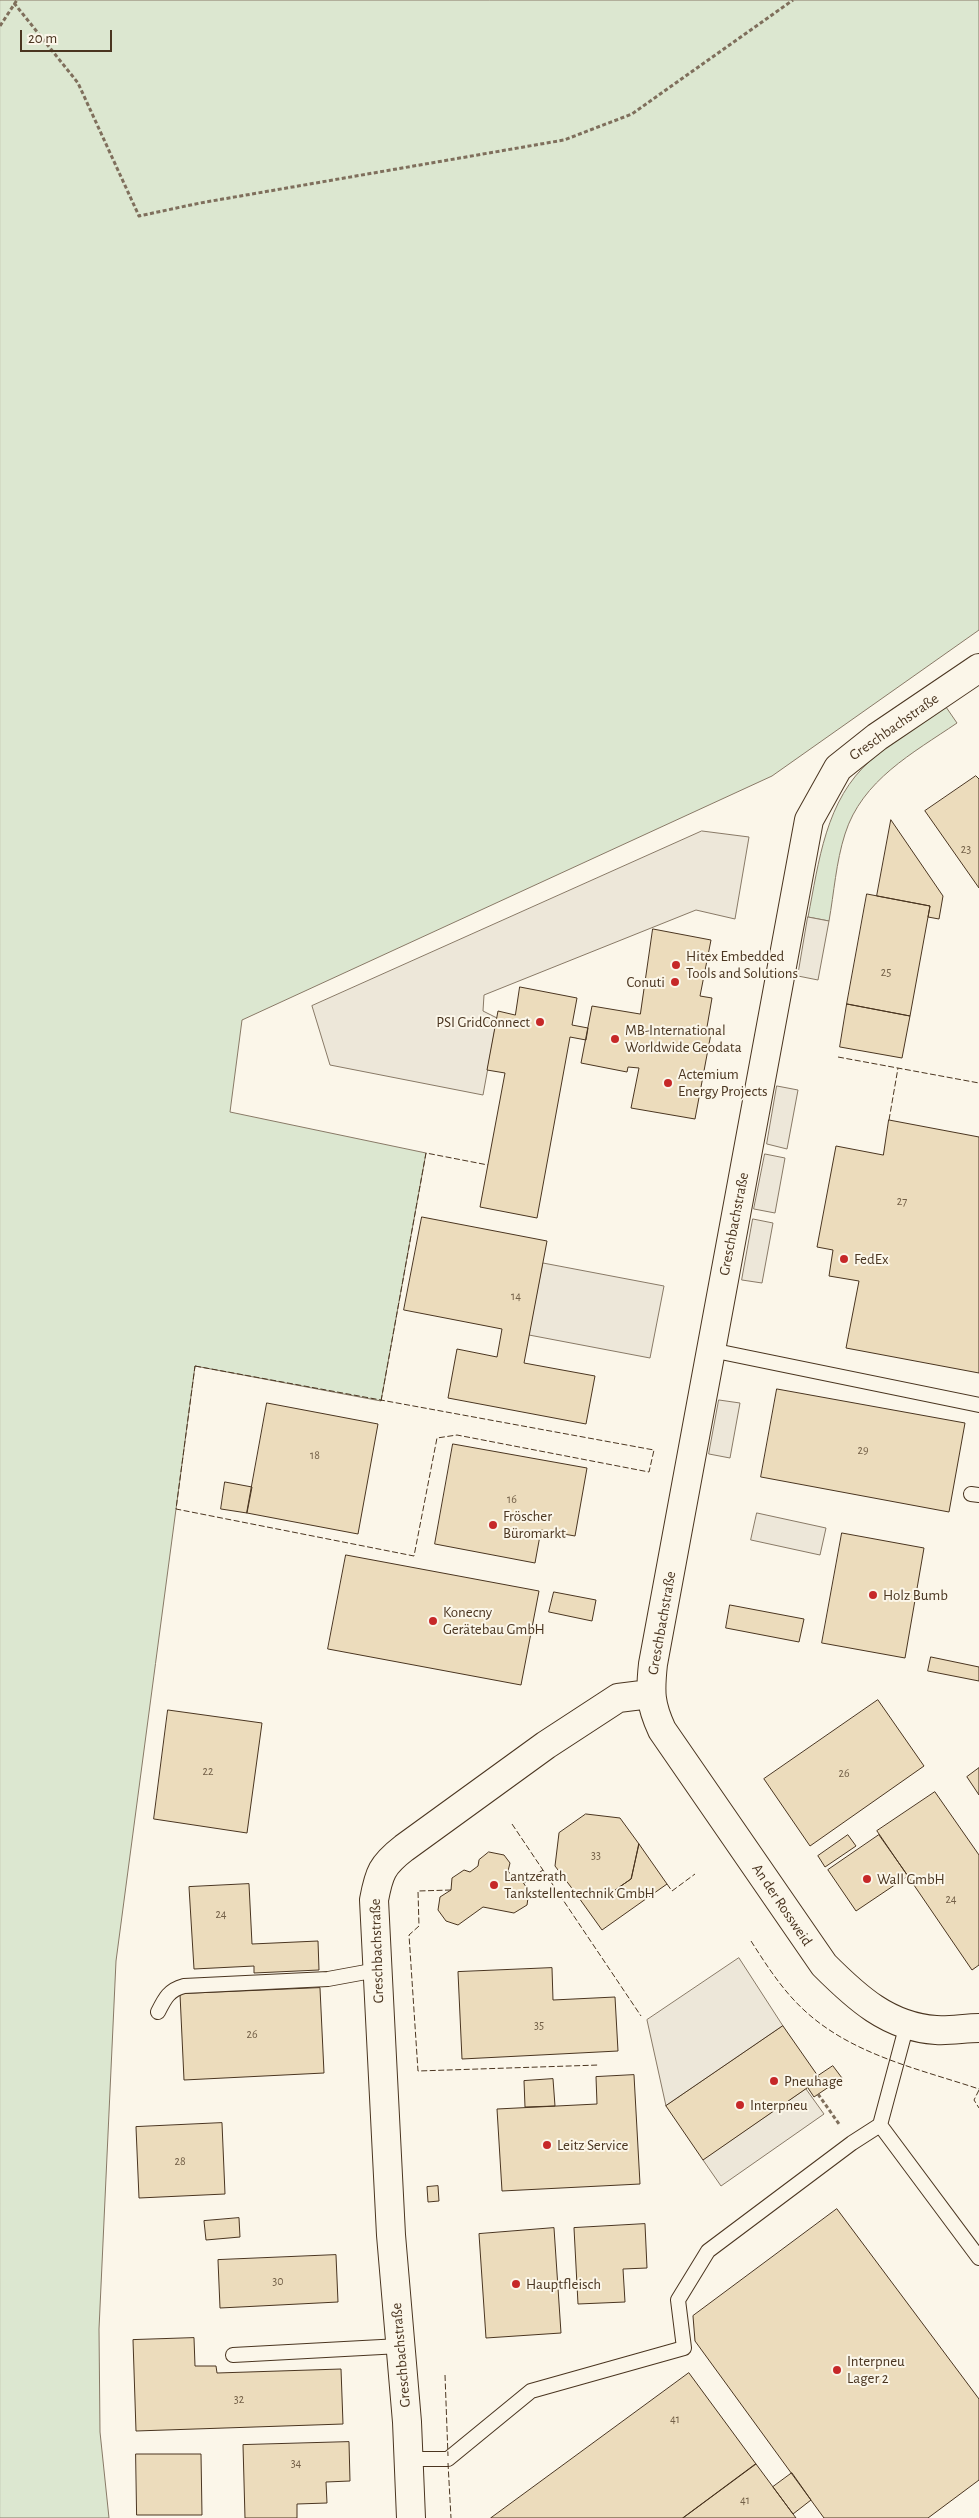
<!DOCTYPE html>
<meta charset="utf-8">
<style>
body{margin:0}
#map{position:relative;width:979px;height:2518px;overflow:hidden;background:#fbf6e9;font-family:"Alegreya Sans",sans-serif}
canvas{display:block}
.scale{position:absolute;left:20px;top:30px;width:92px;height:22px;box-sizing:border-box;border:2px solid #4a3520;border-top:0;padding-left:6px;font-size:15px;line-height:18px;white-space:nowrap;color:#4a3520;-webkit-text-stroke:4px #fbf6e9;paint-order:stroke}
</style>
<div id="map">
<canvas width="979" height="2518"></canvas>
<div class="scale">20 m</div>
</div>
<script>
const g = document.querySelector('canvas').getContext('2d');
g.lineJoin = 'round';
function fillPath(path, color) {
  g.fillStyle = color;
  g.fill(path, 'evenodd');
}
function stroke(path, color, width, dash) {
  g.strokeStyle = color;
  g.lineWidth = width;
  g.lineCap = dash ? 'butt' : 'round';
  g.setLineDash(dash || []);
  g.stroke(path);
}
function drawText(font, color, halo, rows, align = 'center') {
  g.font = font + ' "Alegreya Sans",sans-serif';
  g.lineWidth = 4;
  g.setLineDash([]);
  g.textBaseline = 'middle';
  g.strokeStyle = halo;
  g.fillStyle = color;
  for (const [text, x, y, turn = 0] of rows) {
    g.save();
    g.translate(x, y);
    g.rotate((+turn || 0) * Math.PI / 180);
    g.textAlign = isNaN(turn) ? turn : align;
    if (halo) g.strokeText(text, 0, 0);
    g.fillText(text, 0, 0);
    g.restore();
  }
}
const green = new Path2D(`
 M 0,0 L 979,0 L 979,630 L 772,776 L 242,1020 L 230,1112 L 426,1153 L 381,1401 L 195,1366 L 116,1961 L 99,2329 L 100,2432 L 109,2518 L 0,2518 Z
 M 946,707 L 957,723 C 913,753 862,780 845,834 C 836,862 834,893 829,921 L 808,917 C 819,862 825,800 871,760 C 894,740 921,724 946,707 Z`);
const parking = new Path2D(`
 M 702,831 L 749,837 L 735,919 L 696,910 L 484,995 L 483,1011 L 497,1018 L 483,1095 L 330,1065 L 312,1006 Z
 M 808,917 L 829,921 L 818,980 L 798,976 Z
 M 777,1086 L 798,1090 L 787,1149 L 767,1144 Z
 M 765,1154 L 785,1158 L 775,1213 L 754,1209 Z
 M 753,1219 L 773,1223 L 762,1283 L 742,1280 Z
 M 543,1263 L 664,1286 L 650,1358 L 529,1335 Z
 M 719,1400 L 740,1403 L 730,1458 L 709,1454 Z
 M 757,1513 L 826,1528 L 820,1555 L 751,1540 Z
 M 739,1958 L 783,2026 L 666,2106 L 647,2020 Z
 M 806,2089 L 824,2114 L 721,2186 L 703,2160 Z`);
const building = new Path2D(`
 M 976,776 L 979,779 L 979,888 L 925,811 Z
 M 891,820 L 943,896 L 939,919 L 928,917 L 930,906 L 877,896 Z
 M 867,894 L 930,906 L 910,1016 L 847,1004 Z
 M 653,929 L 711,940 L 700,996 L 712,998 L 707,1027 L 712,1028 L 695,1119 L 631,1108 L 639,1068 L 628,1067 L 627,1072 L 581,1063 L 592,1006 L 640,1014 Z
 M 520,987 L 577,998 L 572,1025 L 588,1028 L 586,1040 L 570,1037 L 537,1218 L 480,1207 L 505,1073 L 487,1070 L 498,1011 L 515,1015 Z
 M 847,1004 L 910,1016 L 902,1058 L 840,1047 Z
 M 889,1120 L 979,1137 L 979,1373 L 846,1348 L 859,1281 L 829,1276 L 833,1250 L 817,1247 L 836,1146 L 883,1155 Z
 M 422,1217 L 547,1241 L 524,1363 L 595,1376 L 586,1424 L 448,1398 L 457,1349 L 497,1357 L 502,1329 L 404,1310 Z
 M 777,1389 L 965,1423 L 949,1512 L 761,1477 Z
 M 267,1403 L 378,1424 L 358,1534 L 247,1513 Z
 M 453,1444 L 587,1468 L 575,1536 L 541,1530 L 535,1563 L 435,1544 Z
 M 225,1482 L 252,1487 L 247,1513 L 221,1509 Z
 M 842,1533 L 924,1548 L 905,1658 L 822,1643 Z
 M 346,1555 L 539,1591 L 521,1685 L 328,1649 Z
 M 554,1592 L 596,1600 L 592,1621 L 549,1612 Z
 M 730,1605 L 804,1619 L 799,1642 L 726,1628 Z
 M 931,1657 L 979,1667 L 979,1681 L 928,1671 Z
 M 878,1700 L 924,1766 L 810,1846 L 764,1779 Z
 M 168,1710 L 262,1723 L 247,1833 L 154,1819 Z
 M 979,1768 L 979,1795 L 967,1777 Z
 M 935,1792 L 979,1855 L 979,1965 L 972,1970 L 877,1831 Z
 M 586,1814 L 620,1818 L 639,1844 L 631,1879 L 605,1897 L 574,1891 L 555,1866 L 559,1833 Z
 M 848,1835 L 856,1846 L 825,1867 L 818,1856 Z
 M 879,1835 L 908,1876 L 856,1911 L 828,1870 Z
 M 639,1844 L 667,1884 L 602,1930 L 574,1891 L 605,1897 L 631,1879 Z
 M 489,1852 L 504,1855 L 510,1863 L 508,1871 L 515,1880 L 522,1881 L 529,1891 L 527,1905 L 514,1913 L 483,1907 L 458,1925 L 446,1921 L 438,1910 L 440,1897 L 451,1890 L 452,1878 L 464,1870 L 470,1872 L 478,1866 L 479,1860 Z
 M 249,1884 L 252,1944 L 318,1941 L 319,1970 L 254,1973 L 254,1966 L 194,1969 L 189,1887 Z
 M 552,1968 L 553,2000 L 615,1997 L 618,2051 L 462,2059 L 458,1972 Z
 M 320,1988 L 324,2073 L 184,2080 L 180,1994 Z
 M 783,2026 L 820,2079 L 703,2160 L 666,2106 Z
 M 833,2066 L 842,2078 L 814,2097 L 808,2088 L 820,2079 L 818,2076 Z
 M 634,2075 L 640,2184 L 502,2191 L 497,2109 L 597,2104 L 596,2077 Z
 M 553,2079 L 555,2106 L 525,2107 L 524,2081 Z
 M 222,2123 L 225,2194 L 139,2198 L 136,2127 Z
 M 438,2186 L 439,2201 L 428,2202 L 427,2187 Z
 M 837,2209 L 979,2399 L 979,2480 L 928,2518 L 824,2518 L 695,2341 L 693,2316 Z
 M 239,2218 L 240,2237 L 206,2240 L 204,2221 Z
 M 645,2224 L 647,2268 L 623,2269 L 625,2302 L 578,2304 L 574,2228 Z
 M 554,2228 L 561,2333 L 486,2338 L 479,2234 Z
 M 336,2255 L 338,2302 L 220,2308 L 218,2260 Z
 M 194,2338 L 195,2366 L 216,2366 L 217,2373 L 341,2369 L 343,2424 L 136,2431 L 133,2340 Z
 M 689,2373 L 756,2464 L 683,2518 L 491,2518 Z
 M 349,2442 L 350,2481 L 326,2482 L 327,2503 L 297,2504 L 297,2518 L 245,2518 L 243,2445 Z
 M 136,2454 L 201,2454 L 202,2515 L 137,2515 Z
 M 756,2464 L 796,2518 L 683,2518 Z
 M 792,2473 L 811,2500 L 793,2514 L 773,2487 Z`);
const path = new Path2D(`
 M 14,3 L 78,83 L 139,216 L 200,203 L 564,140 L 632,114 L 793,0
 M 0,26 L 17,0
 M 818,2094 L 839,2124`);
const service = new Path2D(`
 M 711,1350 L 979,1405
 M 971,1494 L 979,1495
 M 158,2012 C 165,1998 169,1990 184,1986 L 328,1979 L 377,1970
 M 880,2125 L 979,2258
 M 233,2355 L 400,2346
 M 408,2459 L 448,2459 L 531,2391 L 684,2348 L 678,2300 L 708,2251 L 852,2143 L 880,2125 L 907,2024`);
const minor = new Path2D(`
 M 979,668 L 877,737 L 838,768 L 809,820 L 653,1664 C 650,1692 650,1704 662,1730 L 824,1965 C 856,1997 888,2027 936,2030 C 950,2031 965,2028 979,2028
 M 411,2518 L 407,2422 L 391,2235 L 374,1900 C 379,1873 382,1865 404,1848 L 546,1745 L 618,1698 L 650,1694`);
const fence = new Path2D(`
 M 838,1057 L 979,1083
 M 889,1120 L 898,1068
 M 195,1366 L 654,1450 L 649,1472 L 457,1435 L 437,1438 L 414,1556 L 176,1509 Z
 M 381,1401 L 426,1153 L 488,1165
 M 512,1824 L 641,2016
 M 524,1883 L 543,1870
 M 667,1884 L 672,1891 L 695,1874
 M 451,1890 L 418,1891 L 419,1926 L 409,1935 L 418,2071 L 599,2065
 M 751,1941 C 767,1966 783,1991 805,2011 C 853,2055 919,2069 979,2089
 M 979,2090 L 974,2100 L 979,2108
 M 445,2375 L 448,2456
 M 448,2463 L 451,2518`);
const markers = [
 [676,965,5,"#c62828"],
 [675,982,5,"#c62828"],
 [540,1022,5,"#c62828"],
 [615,1039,5,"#c62828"],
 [668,1083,5,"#c62828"],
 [844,1259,5,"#c62828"],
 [493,1525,5,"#c62828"],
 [873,1595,5,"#c62828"],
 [433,1621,5,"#c62828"],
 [867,1879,5,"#c62828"],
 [494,1885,5,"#c62828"],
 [774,2081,5,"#c62828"],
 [740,2105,5,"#c62828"],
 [547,2145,5,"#c62828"],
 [516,2284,5,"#c62828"],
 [837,2370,5,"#c62828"]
];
const numberNames = [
 ["23",966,849],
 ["25",886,972],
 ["27",902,1201],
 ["14",516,1296],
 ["29",863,1450],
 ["18",315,1455],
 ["16",512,1499],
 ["22",208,1771],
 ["26",844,1773],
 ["33",596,1855],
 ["24",951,1899],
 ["24",221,1914],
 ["35",539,2025],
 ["26",252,2034],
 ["28",180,2161],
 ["30",278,2281],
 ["32",239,2399],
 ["41",675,2419],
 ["34",296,2463],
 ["41",745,2500]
];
const streetNames = [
 ["Greschbachstraße",894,727,-35],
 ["Greschbachstraße",734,1224,-79],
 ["Greschbachstraße",662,1623,-80],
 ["An der Rossweid",782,1905,56],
 ["Greschbachstraße",377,1951,-92],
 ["Greschbachstraße",401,2355,-95]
];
const poiNames = [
 ["Hitex Embedded",686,956],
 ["Tools and Solutions",686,973],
 ["Conuti",665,982,"right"],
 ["PSI GridConnect",530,1022,"right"],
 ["MB-International",625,1030],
 ["Worldwide Geodata",625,1047],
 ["Actemium",678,1074],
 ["Energy Projects",678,1091],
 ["FedEx",854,1259],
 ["Fröscher",503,1516],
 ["Büromarkt",503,1533],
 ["Holz Bumb",883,1595],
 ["Konecny",443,1612],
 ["Gerätebau GmbH",443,1629],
 ["Lantzerath",504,1876],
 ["Tankstellentechnik GmbH",504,1893],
 ["Wall GmbH",877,1879],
 ["Pneuhage",784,2081],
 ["Interpneu",750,2105],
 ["Leitz Service",557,2145],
 ["Hauptfleisch",526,2284],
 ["Interpneu",847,2361],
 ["Lager 2",847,2378]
];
fillPath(green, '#dce7d0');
stroke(green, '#887966', 1);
fillPath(parking, '#ede7d9');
stroke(parking, '#887966', 1);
fillPath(building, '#ecdcbc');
stroke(building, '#4a3520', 1);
stroke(service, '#4a3520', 16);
stroke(minor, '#4a3520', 30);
stroke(path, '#7f6f5c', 3, [4, 2.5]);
stroke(service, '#fbf6e9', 14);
stroke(minor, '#fbf6e9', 28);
stroke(fence, '#4a3520', 1, [6, 2.5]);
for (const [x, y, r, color] of markers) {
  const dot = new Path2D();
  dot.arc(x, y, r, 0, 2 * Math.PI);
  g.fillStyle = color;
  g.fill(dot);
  stroke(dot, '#fbf6e9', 2);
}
drawText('12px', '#725f47', null, numberNames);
drawText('15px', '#4a3520', '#fbf6e9', streetNames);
drawText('15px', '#4a3520', '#fbf6e9', poiNames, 'left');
</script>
